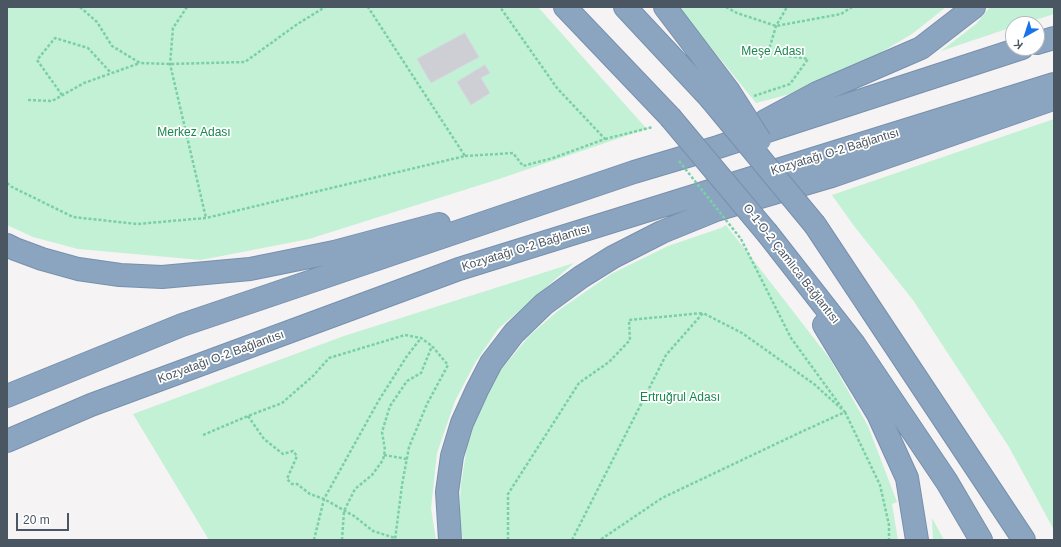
<!DOCTYPE html>
<meta charset="utf-8">
<style>
body{margin:0}
#map{position:relative;width:1061px;height:547px;overflow:hidden;background:#f5f3f3;font-family:Helvetica,sans-serif}
canvas{display:block}
.frame{position:absolute;inset:0;border:8px solid #4a5661;pointer-events:none}
.north{position:absolute;left:1005px;top:16px;width:40px;height:40px;box-sizing:border-box;background:#fff;border:1px solid #b7bbc0;border-radius:50%;rotate:219deg;font-size:11px;font-weight:700;line-height:16px;text-align:center;color:#4a5661}
.north::after{content:'';display:block;margin:auto;width:14px;height:18px;background:#1a73e8;clip-path:polygon(50% 0,100% 100%,50% 72%,0 100%)}
.scale{position:absolute;left:16px;top:513px;width:53px;height:18px;box-sizing:border-box;border:2px solid #4a5661;border-top:0;padding-left:5px;font-size:12px;line-height:14px;white-space:nowrap;color:#4a5661;-webkit-text-stroke:3px #fff;paint-order:stroke}
</style>
<div id="map">
<canvas width="1061" height="547"></canvas>
<div class="frame"></div>
<div class="north">K</div>
<div class="scale">20 m</div>
</div>
<script>
const g = document.querySelector('canvas').getContext('2d');
g.lineJoin = 'round';
function fillPath(path, color) {
  g.fillStyle = color;
  g.fill(path, 'evenodd');
}
function stroke(path, color, width, dash) {
  g.strokeStyle = color;
  g.lineWidth = width;
  g.lineCap = dash ? 'butt' : 'round';
  g.setLineDash(dash || []);
  g.stroke(path);
}
function drawText(font, color, halo, rows, align = 'center') {
  g.font = font + ' Helvetica,sans-serif';
  g.lineWidth = 3.5;
  g.setLineDash([]);
  g.textBaseline = 'middle';
  g.strokeStyle = halo;
  g.fillStyle = color;
  for (const [text, x, y, turn = 0] of rows) {
    g.save();
    g.translate(x, y);
    g.rotate((+turn || 0) * Math.PI / 180);
    g.textAlign = isNaN(turn) ? turn : align;
    if (halo) g.strokeText(text, 0, 0);
    g.fillText(text, 0, 0);
    g.restore();
  }
}
const green = new Path2D(`
 M 7,7 L 538,7 L 646,128 L 652,127 L 499,179 L 309,239 L 201,260 L 78,249 L 33,237 L 7,225 Z
 M 678,7 L 946,7 L 912,34 L 880,53 L 805,90 L 756,103 Z
 M 990,7 L 1054,7 L 1054,14 L 1023,24 L 1013,24 L 1013,27 L 941,51 L 976,24 Z
 M 1054,119 L 1054,530 L 1009,447 L 913,300 L 854,226 L 832,195 Z
 M 726,225 L 830,359 L 868,426 L 897,502 L 892,504 L 898,540 L 463,540 L 459,519 L 461,484 L 467,447 L 477,416 L 499,372 L 530,335 L 559,310 L 611,274 L 668,246 L 721,228 Z
 M 574,263 L 498,329 L 475,363 L 455,401 L 437,453 L 431,508 L 436,540 L 209,540 L 133,414 L 344,336 Z
 M 932,518 L 944,540 L 933,540 Z`);
const building = new Path2D(`
 M 465,33 L 479,57 L 431,83 L 417,59 Z
 M 485,65 L 490,73 L 481,78 L 490,93 L 471,105 L 457,82 Z`);
const path = new Path2D(`
 M 80,7 L 97,22 L 112,46 L 140,63 L 170,64 L 245,62 L 296,25 L 325,7
 M 187,7 L 173,28 L 170,64 L 206,218
 M 726,7 L 737,13 L 776,26 L 841,14 L 852,7
 M 62,95 L 37,60 L 55,38 L 88,48 L 111,73
 M 754,96 L 790,84 L 808,59 L 768,53 L 776,26 L 787,7
 M 28,100 L 52,101 L 84,83 L 140,63
 M 605,139 L 653,127
 M 465,156 L 513,153 L 523,166 L 553,158 L 605,139 L 557,88 L 500,7
 M 7,183 L 12,187 L 73,217 L 137,224 L 206,218 L 465,156 L 368,7
 M 741,239 L 791,338 L 842,408
 M 845,412 L 880,485 L 889,525 L 889,540
 M 248,416 L 264,439 L 283,454 L 293,451 L 297,456 L 287,479 L 292,484 L 297,484 L 310,494 L 324,499 L 354,516 L 373,531 L 395,538
 M 203,435 L 248,416 L 282,403 L 313,376 L 329,358 L 405,335 L 421,338 L 432,346 L 448,365 L 427,404 L 409,447 L 402,485 L 395,540
 M 384,455 L 407,459
 M 314,540 L 324,499 L 379,400 L 407,356 L 421,338
 M 342,540 L 344,511 L 355,489 L 372,475 L 383,460 L 385,450 L 382,432 L 390,406 L 407,381 L 421,373 L 432,346
 M 508,540 L 508,494 L 579,383 L 609,362 L 630,340 L 629,320 L 703,313
 M 572,540 L 666,355 L 703,313 L 742,333 L 814,384 L 845,412 L 801,432 L 662,498 L 600,540`);
const highway = new Path2D(`
 M 565,7 L 670,117
 M 625,7 L 710,98
 M 665,7 L 728,90
 M 1037,43 L 1054,38
 M 765,121 L 817,93 L 921,48 L 974,7
 M 815,225 L 1024,540
 M 768,234 L 854,344 L 947,482 L 981,540
 M 7,245 L 15,249 L 42,259 L 78,269 L 120,275 L 162,277 L 250,269 L 334,252 L 439,224
 M 824,325 L 878,414 L 907,478 L 917,540
 M 7,396 L 182,325 L 634,172 L 718,147 L 1022,48
 M 7,441 L 91,405 L 459,269 L 1054,84
 M 450,540 L 447,492 L 452,456 L 462,423 L 477,390 L 491,363 L 514,333 L 544,304 L 581,277 L 613,257 L 662,232 L 716,210 L 832,176 L 1053,99`);
const pathBridge = new Path2D(`
 M 679,161 L 741,239`);
const highwayBridge = new Path2D(`
 M 728,90 L 760,140
 M 710,98 L 815,225
 M 670,117 L 768,234`);
const parkNames = [
 ["Meşe Adası",773,52],
 ["Merkez Adası",194,133],
 ["Ertruğrul Adası",680,398]
];
const streetNames = [
 ["Kozyatağı O-2 Bağlantısı",835,152,-17],
 ["Kozyatağı O-2 Bağlantısı",526,248,-17],
 ["O-1-O-2 Çamlıca Bağlantısı",791,264,52],
 ["Kozyatağı O-2 Bağlantısı",221,357,-20]
];
fillPath(green, '#c3f1d5');
fillPath(building, '#cdcfd5');
stroke(building, '#d7d9de', 1);
stroke(highway, '#7690ad', 24);
stroke(path, '#7ad0a6', 2.5, [3, 2]);
stroke(highway, '#8ba5c1', 22);
stroke(highwayBridge, '#7690ad', 24, []);
stroke(pathBridge, '#7ad0a6', 2.5, [3, 2]);
stroke(highwayBridge, '#8ba5c1', 22);
drawText('12px', '#17864f', '#fff', parkNames);
drawText('12px', '#4a5661', '#fff', streetNames);
</script>
